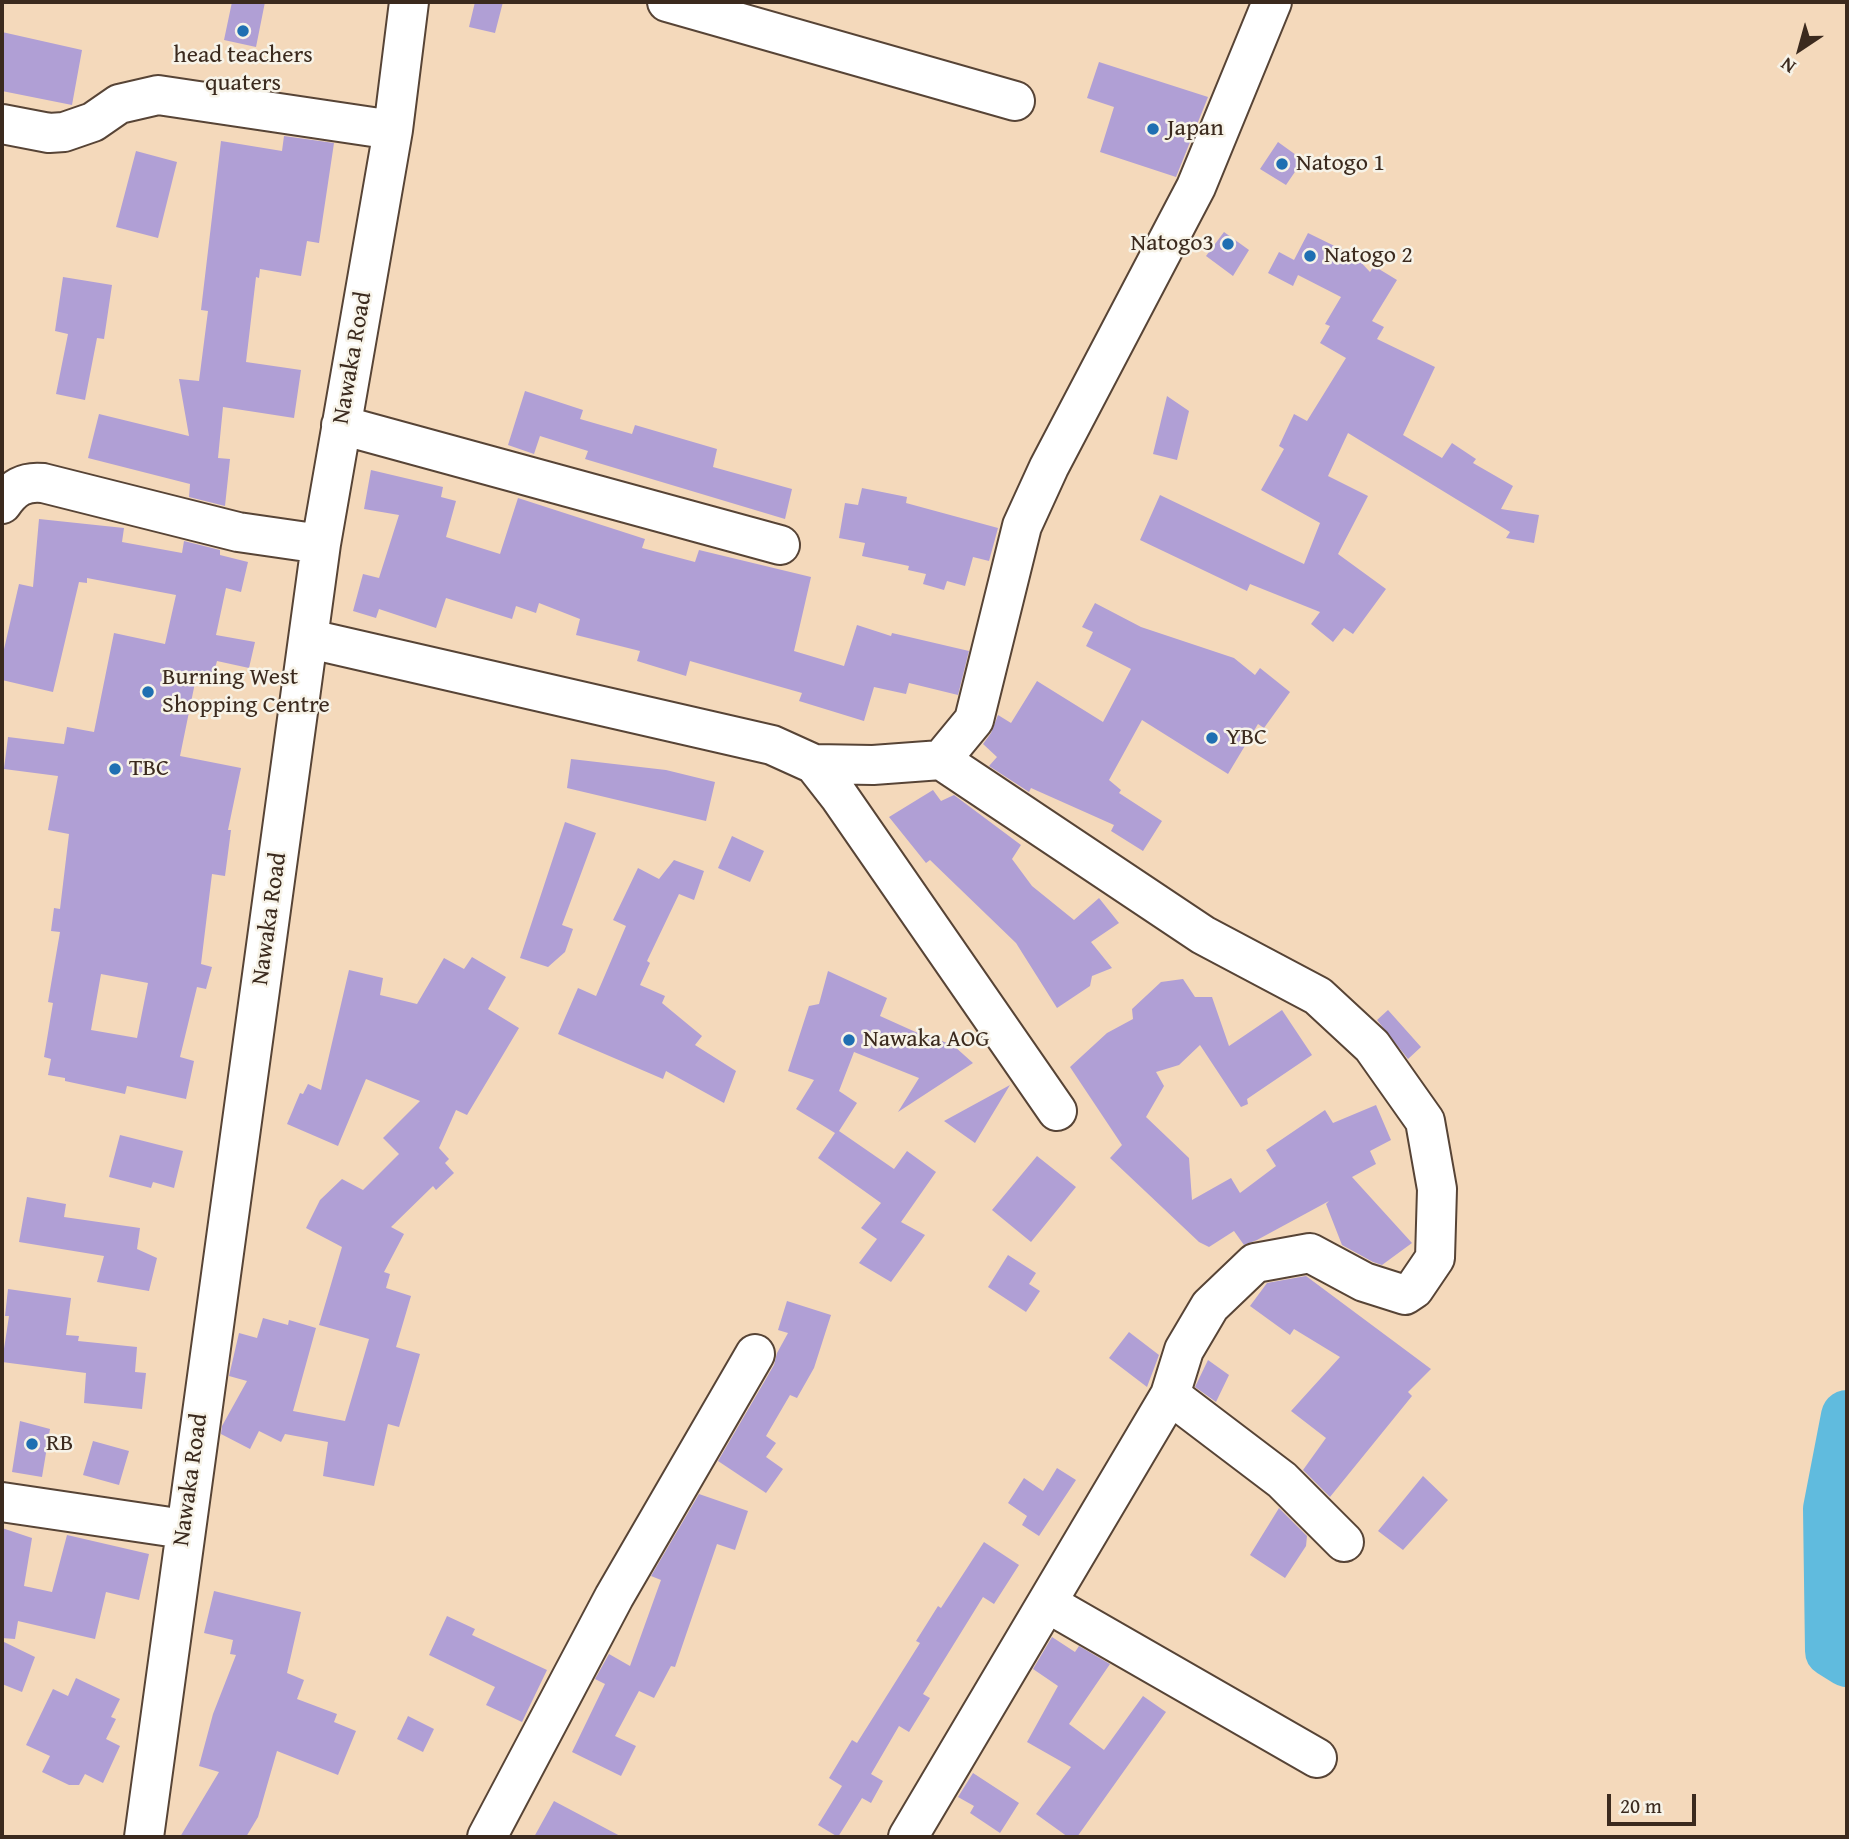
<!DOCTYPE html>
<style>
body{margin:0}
#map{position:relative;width:1849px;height:1839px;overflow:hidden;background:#f4d9bb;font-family:"Gentium Book Plus",serif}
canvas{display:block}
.frame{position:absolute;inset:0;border:4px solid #3b2a1e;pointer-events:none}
.north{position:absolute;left:1765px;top:14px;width:70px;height:70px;-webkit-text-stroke:5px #f7f3e8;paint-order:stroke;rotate:216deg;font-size:19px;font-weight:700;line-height:28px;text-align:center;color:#3b2a1e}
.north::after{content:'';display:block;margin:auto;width:24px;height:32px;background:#3b2a1e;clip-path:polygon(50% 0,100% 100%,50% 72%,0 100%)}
.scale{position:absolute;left:1607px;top:1794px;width:89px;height:32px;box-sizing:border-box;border:4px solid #3b2a1e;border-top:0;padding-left:9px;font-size:21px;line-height:24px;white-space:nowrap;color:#3b2a1e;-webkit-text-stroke:5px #f7f3e8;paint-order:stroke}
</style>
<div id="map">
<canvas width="1849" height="1839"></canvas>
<div class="frame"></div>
<div class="north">N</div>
<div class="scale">20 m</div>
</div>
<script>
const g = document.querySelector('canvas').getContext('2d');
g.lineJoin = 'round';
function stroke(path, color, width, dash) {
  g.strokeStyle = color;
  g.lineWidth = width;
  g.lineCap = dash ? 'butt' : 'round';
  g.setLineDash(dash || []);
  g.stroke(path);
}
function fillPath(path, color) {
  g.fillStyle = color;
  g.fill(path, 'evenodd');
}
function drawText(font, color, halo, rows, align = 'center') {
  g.font = font + ' "Gentium Book Plus",serif';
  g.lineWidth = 5;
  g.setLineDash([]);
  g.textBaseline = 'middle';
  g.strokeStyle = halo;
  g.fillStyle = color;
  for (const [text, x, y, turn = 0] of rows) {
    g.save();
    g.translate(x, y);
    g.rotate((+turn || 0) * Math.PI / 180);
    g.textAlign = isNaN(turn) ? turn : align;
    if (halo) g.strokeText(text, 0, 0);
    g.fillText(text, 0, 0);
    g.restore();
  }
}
const river = new Path2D(`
 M 1847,1416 L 1829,1509 L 1831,1651 L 1847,1661`);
const building = new Path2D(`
 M 232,2 L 265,2 L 256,47 L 224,40 Z
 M 475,2 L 503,2 L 495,33 L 469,27 Z
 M 2,32 L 82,50 L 72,105 L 2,91 Z
 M 1099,62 L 1208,97 L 1176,177 L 1100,152 L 1114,107 L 1087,98 Z
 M 284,136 L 334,143 L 319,243 L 307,241 L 301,276 L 260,269 L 259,278 L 256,277 L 246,362 L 301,370 L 294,418 L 223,407 L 218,458 L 230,459 L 225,506 L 189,497 L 190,484 L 88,458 L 99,414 L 189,436 L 179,379 L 199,381 L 208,311 L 201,310 L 221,141 L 282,151 Z
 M 1278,142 L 1303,160 L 1286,185 L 1260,169 Z
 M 136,151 L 177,162 L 158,238 L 116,227 Z
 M 1224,232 L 1249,250 L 1233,276 L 1206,256 Z
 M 1308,233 L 1355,256 L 1370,272 L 1374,266 L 1397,280 L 1372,321 L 1384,327 L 1377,339 L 1435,367 L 1403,435 L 1442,458 L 1452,443 L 1476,459 L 1473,463 L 1513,486 L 1501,509 L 1539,515 L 1534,543 L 1506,538 L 1510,532 L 1348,433 L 1328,476 L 1368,496 L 1338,554 L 1386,589 L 1353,634 L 1344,628 L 1333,642 L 1311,624 L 1320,612 L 1250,584 L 1247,591 L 1140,540 L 1160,495 L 1304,564 L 1320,523 L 1261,490 L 1284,449 L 1279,446 L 1294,414 L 1307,421 L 1346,358 L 1320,343 L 1330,326 L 1325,324 L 1341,297 L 1298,275 L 1293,286 L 1268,273 L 1279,252 L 1294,260 Z
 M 63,277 L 112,285 L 104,339 L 97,338 L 85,400 L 56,394 L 68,334 L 55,331 Z
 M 525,391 L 583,410 L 580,419 L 632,434 L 635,425 L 717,449 L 713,467 L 792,489 L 785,519 L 585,459 L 588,451 L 540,436 L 534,454 L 508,445 Z
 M 1167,396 L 1189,411 L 1177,460 L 1153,454 Z
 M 371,470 L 443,487 L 441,497 L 456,501 L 446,537 L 500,554 L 518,498 L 645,539 L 642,548 L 695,562 L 699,550 L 811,577 L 794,651 L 844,666 L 857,625 L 891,636 L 892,633 L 969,651 L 958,695 L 909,683 L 906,694 L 874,687 L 864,721 L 799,701 L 802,693 L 690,661 L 686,676 L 637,661 L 640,651 L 576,635 L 580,619 L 539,603 L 536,613 L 516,606 L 512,619 L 446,598 L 436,628 L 379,609 L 376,618 L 353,611 L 363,574 L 379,578 L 399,515 L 364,509 Z
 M 862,488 L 907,497 L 906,503 L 998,528 L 989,561 L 973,557 L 965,586 L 947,581 L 944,590 L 923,584 L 926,574 L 908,570 L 909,566 L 862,556 L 865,543 L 839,538 L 845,503 L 858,505 Z
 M 39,519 L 124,528 L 122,542 L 182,553 L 184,541 L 220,550 L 220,555 L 248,562 L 241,592 L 226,588 L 216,635 L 255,642 L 249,668 L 217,661 L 213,676 L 197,673 L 180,756 L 241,768 L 228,830 L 231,830 L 225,876 L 212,874 L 201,964 L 212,967 L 206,989 L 197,987 L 180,1057 L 194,1061 L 186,1099 L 127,1086 L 125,1094 L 65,1081 L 65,1078 L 48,1075 L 51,1059 L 44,1057 L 53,1003 L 48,1002 L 60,932 L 51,931 L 54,908 L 60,909 L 69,834 L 48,830 L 58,776 L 4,769 L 8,737 L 64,744 L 67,727 L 94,732 L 114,633 L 165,644 L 176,595 L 87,578 L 87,583 L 79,582 L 53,692 L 2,680 L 2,658 L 19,584 L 33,587 ZM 101,974 L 148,983 L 137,1038 L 91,1030 Z
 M 1095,603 L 1141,627 L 1234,658 L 1255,675 L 1260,668 L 1290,692 L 1264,728 L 1258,724 L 1228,774 L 1142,720 L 1109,780 L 1121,790 L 1119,793 L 1162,821 L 1143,851 L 1111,831 L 1114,825 L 1031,788 L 1029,792 L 989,766 L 997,757 L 983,744 L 991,733 L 998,715 L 1011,723 L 1037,681 L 1103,722 L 1131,669 L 1086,646 L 1093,632 L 1082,627 Z
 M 571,759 L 666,770 L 715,782 L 706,821 L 567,788 Z
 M 933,790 L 941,801 L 954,795 L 1021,845 L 1012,859 L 1032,886 L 1074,920 L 1099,898 L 1119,923 L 1091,942 L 1112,968 L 1092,976 L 1090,986 L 1057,1008 L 1016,943 L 930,860 L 926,863 L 889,817 Z
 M 565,822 L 596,833 L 562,925 L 573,929 L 565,952 L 548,967 L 520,958 Z
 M 732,836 L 764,851 L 750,882 L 718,868 Z
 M 674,860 L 704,871 L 694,900 L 679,894 L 647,961 L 650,963 L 640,985 L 665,996 L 662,1003 L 702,1036 L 695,1045 L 736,1071 L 724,1103 L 666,1071 L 663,1079 L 558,1034 L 578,988 L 596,996 L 626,926 L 613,920 L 638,868 L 659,879 Z
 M 472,957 L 506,977 L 488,1009 L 519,1028 L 467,1115 L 456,1110 L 439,1148 L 449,1159 L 445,1163 L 454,1173 L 436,1190 L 433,1186 L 391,1227 L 404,1234 L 384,1272 L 390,1274 L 386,1288 L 411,1296 L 396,1347 L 420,1354 L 399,1427 L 388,1424 L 374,1486 L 323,1476 L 328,1442 L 285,1434 L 281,1442 L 259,1431 L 250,1449 L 221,1434 L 222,1426 L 247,1381 L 229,1376 L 239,1333 L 257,1338 L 263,1318 L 288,1325 L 289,1320 L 316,1328 L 293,1411 L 345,1421 L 369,1339 L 319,1325 L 342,1247 L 306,1228 L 320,1200 L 342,1179 L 363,1190 L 399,1154 L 383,1138 L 420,1101 L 366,1079 L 338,1146 L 287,1124 L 300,1093 L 303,1094 L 308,1084 L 321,1090 L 349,970 L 383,978 L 380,995 L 417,1004 L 444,958 L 464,969 Z
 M 828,971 L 887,998 L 880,1016 L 940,1043 L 942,1041 L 954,1046 L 973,1063 L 898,1112 L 919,1078 L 854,1052 L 839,1091 L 857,1103 L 839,1131 L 894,1169 L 907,1151 L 936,1172 L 901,1222 L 925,1235 L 891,1282 L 859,1263 L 877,1239 L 861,1228 L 881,1203 L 818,1158 L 835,1133 L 796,1109 L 814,1080 L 788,1071 L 809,1006 L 819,1004 Z
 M 1183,979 L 1195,997 L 1212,997 L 1229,1046 L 1282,1010 L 1312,1055 L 1247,1099 L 1248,1104 L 1241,1107 L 1200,1045 L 1179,1065 L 1156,1072 L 1164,1086 L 1146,1117 L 1189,1158 L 1192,1200 L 1231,1178 L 1240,1193 L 1276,1166 L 1266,1150 L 1325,1110 L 1333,1123 L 1376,1105 L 1391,1140 L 1370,1151 L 1376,1164 L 1352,1177 L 1412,1243 L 1382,1265 L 1373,1262 L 1342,1245 L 1326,1204 L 1329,1201 L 1257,1240 L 1244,1245 L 1234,1231 L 1209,1247 L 1199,1242 L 1110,1158 L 1122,1145 L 1070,1067 L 1107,1033 L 1133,1019 L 1132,1009 L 1161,982 Z
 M 1388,1010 L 1421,1047 L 1408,1059 L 1377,1020 Z
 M 1010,1085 L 975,1143 L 944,1121 Z
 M 120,1135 L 183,1151 L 174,1188 L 153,1182 L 151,1188 L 109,1177 Z
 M 1037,1156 L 1076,1187 L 1031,1242 L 992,1210 Z
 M 27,1197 L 66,1204 L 64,1217 L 140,1228 L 137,1249 L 157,1258 L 149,1291 L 97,1282 L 104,1256 L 19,1242 Z
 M 1008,1255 L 1036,1273 L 1029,1284 L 1040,1291 L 1026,1312 L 988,1287 Z
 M 1306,1276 L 1431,1369 L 1408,1392 L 1412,1396 L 1330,1497 L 1303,1470 L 1326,1438 L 1291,1411 L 1340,1357 L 1294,1329 L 1290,1335 L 1250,1306 L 1267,1283 Z
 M 8,1289 L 71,1298 L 66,1335 L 79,1336 L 78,1341 L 137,1347 L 135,1372 L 146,1373 L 142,1409 L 84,1403 L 86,1373 L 2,1362 L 9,1316 L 5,1316 Z
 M 787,1301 L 831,1315 L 814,1368 L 797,1398 L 790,1395 L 766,1436 L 776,1443 L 766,1457 L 783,1469 L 766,1493 L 718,1461 L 774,1365 L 777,1353 L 788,1333 L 778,1330 Z
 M 1129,1332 L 1159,1355 L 1147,1387 L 1109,1358 Z
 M 1208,1360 L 1229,1375 L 1216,1402 L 1195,1387 Z
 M 20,1421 L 50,1429 L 42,1477 L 12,1472 Z
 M 93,1441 L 129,1451 L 119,1485 L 83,1475 Z
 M 1057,1468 L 1076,1480 L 1039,1536 L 1022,1525 L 1027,1516 L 1008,1503 L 1024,1478 L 1043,1491 Z
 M 1423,1476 L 1448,1500 L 1403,1550 L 1378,1531 Z
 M 699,1494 L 748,1511 L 735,1550 L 717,1544 L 675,1667 L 671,1666 L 654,1698 L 639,1691 L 615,1736 L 636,1746 L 621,1776 L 572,1752 L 605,1684 L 595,1679 L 609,1654 L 630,1666 L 661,1580 L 651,1576 Z
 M 1279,1508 L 1307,1536 L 1306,1546 L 1285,1578 L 1250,1555 Z
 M 2,1528 L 32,1538 L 24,1586 L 52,1592 L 67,1535 L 149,1554 L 139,1600 L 106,1592 L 95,1639 L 18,1621 L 15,1639 L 2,1638 Z
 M 984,1542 L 1019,1565 L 994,1604 L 983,1597 L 923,1694 L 930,1698 L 909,1732 L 899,1726 L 871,1774 L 883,1781 L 871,1803 L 862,1798 L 838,1837 L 818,1825 L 842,1786 L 829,1778 L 852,1740 L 857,1743 L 920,1643 L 916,1641 L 938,1606 L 941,1608 Z
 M 214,1591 L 301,1612 L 287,1673 L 304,1680 L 297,1699 L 337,1714 L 334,1722 L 356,1731 L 338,1775 L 277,1751 L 258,1817 L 246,1837 L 180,1837 L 219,1772 L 199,1766 L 213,1714 L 236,1655 L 230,1654 L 233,1640 L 204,1633 Z
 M 447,1616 L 475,1629 L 472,1635 L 547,1670 L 522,1722 L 486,1705 L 495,1687 L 429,1655 Z
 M 1052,1637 L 1075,1652 L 1079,1646 L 1110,1664 L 1069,1724 L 1104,1750 L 1143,1696 L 1166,1712 L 1077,1837 L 1068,1837 L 1036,1814 L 1071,1767 L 1027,1742 L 1058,1686 L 1033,1669 Z
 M 2,1641 L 35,1657 L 22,1692 L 2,1684 Z
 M 76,1678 L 120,1699 L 111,1717 L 116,1719 L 106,1739 L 120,1746 L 103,1783 L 85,1774 L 79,1785 L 69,1785 L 42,1772 L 50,1756 L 26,1745 L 53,1689 L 68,1696 Z
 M 408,1716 L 434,1729 L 423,1752 L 397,1739 Z
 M 973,1773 L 1019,1803 L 1000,1833 L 970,1813 L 974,1806 L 958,1797 Z
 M 554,1801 L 622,1837 L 534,1837 Z`);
const minor = new Path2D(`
 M 667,2 L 1015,101
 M 2,124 L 49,133 L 64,132 L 93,122 L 119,104 L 158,95 L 393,130
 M 341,425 L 780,545
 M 2,504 C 13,488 24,481 43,483 L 238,532 L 321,544
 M 310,639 L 772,745 L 814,764 L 839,796 L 1057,1111
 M 814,764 L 873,765 L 941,760 L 974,720 L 1022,526 L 1049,467 L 1196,187 L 1272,2
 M 1170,1395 L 1282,1480 L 1344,1542
 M 2,1502 L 184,1529
 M 1047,1603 L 1317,1758
 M 144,1837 L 321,544 L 393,130 L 409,2
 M 487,1837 L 614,1597 L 755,1354
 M 908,1837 L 1170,1395 L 1184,1350 L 1210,1306 L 1255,1263 L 1310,1253 L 1364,1282 L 1405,1295 L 1414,1289 L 1435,1258 L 1437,1189 L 1425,1121 L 1372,1046 L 1318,996 L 1203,935 L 941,760`);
const markers = [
 [243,31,7,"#1f6fb2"],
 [1153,129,7,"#1f6fb2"],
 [1282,164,7,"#1f6fb2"],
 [1228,244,7,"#1f6fb2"],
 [1310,256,7,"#1f6fb2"],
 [148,692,7,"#1f6fb2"],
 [1212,738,7,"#1f6fb2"],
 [115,769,7,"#1f6fb2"],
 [849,1040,7,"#1f6fb2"],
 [32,1444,7,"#1f6fb2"]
];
const poiNames = [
 ["head teachers",243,56,"center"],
 ["quaters",243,84,"center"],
 ["Japan",1167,129],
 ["Natogo 1",1296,164],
 ["Natogo3",1214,244,"right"],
 ["Natogo 2",1324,256],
 ["Burning West",162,678],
 ["Shopping Centre",162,706],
 ["YBC",1226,738],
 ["TBC",129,769],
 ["Nawaka AOG",863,1040],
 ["RB",46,1444]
];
const streetNames = [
 ["Nawaka Road",353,358,-80],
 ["Nawaka Road",270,919,-82],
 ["Nawaka Road",191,1480,-82]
];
stroke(river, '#60bbde', 52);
fillPath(building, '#b09fd5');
stroke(minor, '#574436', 42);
stroke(minor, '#fff', 38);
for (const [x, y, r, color] of markers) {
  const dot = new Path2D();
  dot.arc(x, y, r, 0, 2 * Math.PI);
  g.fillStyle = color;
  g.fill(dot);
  stroke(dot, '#f7f3e8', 2.5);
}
drawText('24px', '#3b2a1e', '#f7f3e8', poiNames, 'left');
drawText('24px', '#3b2a1e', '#f7f3e8', streetNames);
</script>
